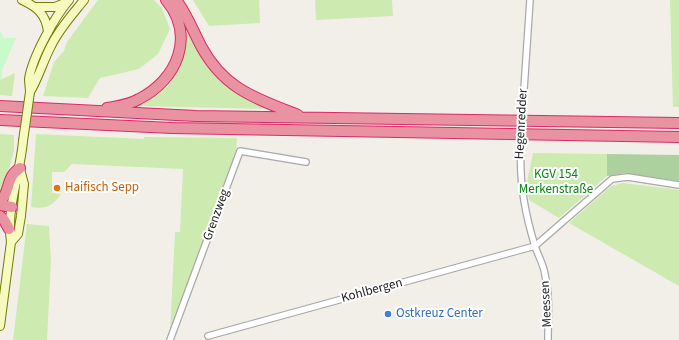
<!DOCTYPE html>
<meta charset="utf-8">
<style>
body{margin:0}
canvas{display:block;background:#f2efe9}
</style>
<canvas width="679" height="340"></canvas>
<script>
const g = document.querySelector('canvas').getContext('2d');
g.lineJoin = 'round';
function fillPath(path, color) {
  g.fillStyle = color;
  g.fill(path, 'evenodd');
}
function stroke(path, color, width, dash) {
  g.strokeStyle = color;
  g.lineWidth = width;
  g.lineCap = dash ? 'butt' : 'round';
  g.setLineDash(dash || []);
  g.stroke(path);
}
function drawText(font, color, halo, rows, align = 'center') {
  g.font = font + ' "Source Sans 3",sans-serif';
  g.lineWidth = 4;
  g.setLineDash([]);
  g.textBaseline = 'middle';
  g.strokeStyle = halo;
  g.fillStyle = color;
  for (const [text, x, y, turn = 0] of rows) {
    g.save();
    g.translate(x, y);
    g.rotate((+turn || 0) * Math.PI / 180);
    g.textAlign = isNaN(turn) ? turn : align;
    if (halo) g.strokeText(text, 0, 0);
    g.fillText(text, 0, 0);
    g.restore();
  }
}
const grass = new Path2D(`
 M 98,0 L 154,0 L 162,8 L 170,29 L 158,54 L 139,69 L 100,78 L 88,98 L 43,96 L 54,62 L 64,51 L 67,42 Z
 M 193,0 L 259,0 L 260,23 L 209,26 Z
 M 315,0 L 392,0 L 393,16 L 316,20 Z
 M 670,0 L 679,0 L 679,107 L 673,107 Z
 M 190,29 L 207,62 L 224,84 L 265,109 L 140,106 L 138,103 L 168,86 L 183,58 L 185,34 Z
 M 15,73 L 12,96 L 0,95 L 0,80 Z
 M 0,134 L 14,135 L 14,151 L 3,191 L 0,194 Z
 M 36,134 L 144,139 L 144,137 L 237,138 L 236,156 L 171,332 L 170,332 L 175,232 L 180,232 L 183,169 L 72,164 L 64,172 L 52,172 L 52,193 L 61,194 C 52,207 46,209 31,207 Z
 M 533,153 L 607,154 L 607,176 L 559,218 L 529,200 L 527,182 Z
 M 623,183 L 679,190 L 679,286 L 569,223 L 611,186 Z
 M 27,224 L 49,226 L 51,261 L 47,340 L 13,340 Z`);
const forest = new Path2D(`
 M 607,154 L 679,155 L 679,181 L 626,173 L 607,176 Z`);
const park = new Path2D(`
 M 0,31 L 4,38 L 16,38 L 2,71 L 2,79 L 0,80 Z`);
const street = new Path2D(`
 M 523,104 L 530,0
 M 521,149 C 519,182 525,214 535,246 C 538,256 544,265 545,275 C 550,296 548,318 548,340
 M 208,336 L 535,246 L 612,179 L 628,177 L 679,185
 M 170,340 L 240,151 L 306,162`);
const secondary = new Path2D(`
 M 22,0 C 37,7 46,14 48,32
 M 36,7 L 55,7 L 67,2
 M 30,92 C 39,77 43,61 51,46 C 59,29 72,15 84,0
 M 30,92 C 30,88 29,83 29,79 C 32,58 55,16 69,0
 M 11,242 L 18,234 L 21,216 L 24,184 L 20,169
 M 0,326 L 11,242 C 6,208 20,175 23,141`);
const highway = new Path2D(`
 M 176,0 C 187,14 193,31 201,46 C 224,89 255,98 298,115
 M 0,106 L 196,116 L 679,123
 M 107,108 C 118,106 129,105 139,99 C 177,80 196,36 166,0
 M 0,120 L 172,128 L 679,137
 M 0,202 C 11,191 5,178 20,168
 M 0,205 L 12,207
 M 0,216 L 4,220 L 9,229`);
const streetBridge = new Path2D(`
 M 521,149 L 523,104`);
const secondaryBridge = new Path2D(`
 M 23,141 L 30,92`);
const markers = [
 [57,188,4,"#e8710a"],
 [388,314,4,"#3f7fe0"]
];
const streetNames = [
 ["Hegenredder",522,124,-87],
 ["Grenzweg",217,215,-70],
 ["Kohlbergen",372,291,-15],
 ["Meessen",547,304,-93]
];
const parkNames = [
 ["KGV 154",556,175],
 ["Merkenstraße",556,190]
];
const foodNames = [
 ["Haifisch Sepp",65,188]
];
const shopNames = [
 ["Ostkreuz Center",396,314]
];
fillPath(grass, '#cdebb0');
fillPath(forest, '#add19e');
fillPath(park, '#c8facc');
stroke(street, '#a9a9a9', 8);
stroke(secondary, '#707d05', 10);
stroke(highway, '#dc2a67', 12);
stroke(street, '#fff', 5.5);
stroke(secondary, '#f7fabf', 8);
stroke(highway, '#e892a2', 10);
stroke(streetBridge, '#a9a9a9', 8, []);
stroke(secondaryBridge, '#707d05', 10, []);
stroke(streetBridge, '#fff', 5.5);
stroke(secondaryBridge, '#f7fabf', 8);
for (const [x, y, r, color] of markers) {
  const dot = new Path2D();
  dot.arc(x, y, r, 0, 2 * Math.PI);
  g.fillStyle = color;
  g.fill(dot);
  stroke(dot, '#fff', 1.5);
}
drawText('13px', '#222', '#fff', streetNames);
drawText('13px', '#0c8416', '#fff', parkNames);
drawText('13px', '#c56008', '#fff', foodNames, 'left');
drawText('13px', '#366cbe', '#fff', shopNames, 'left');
</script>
